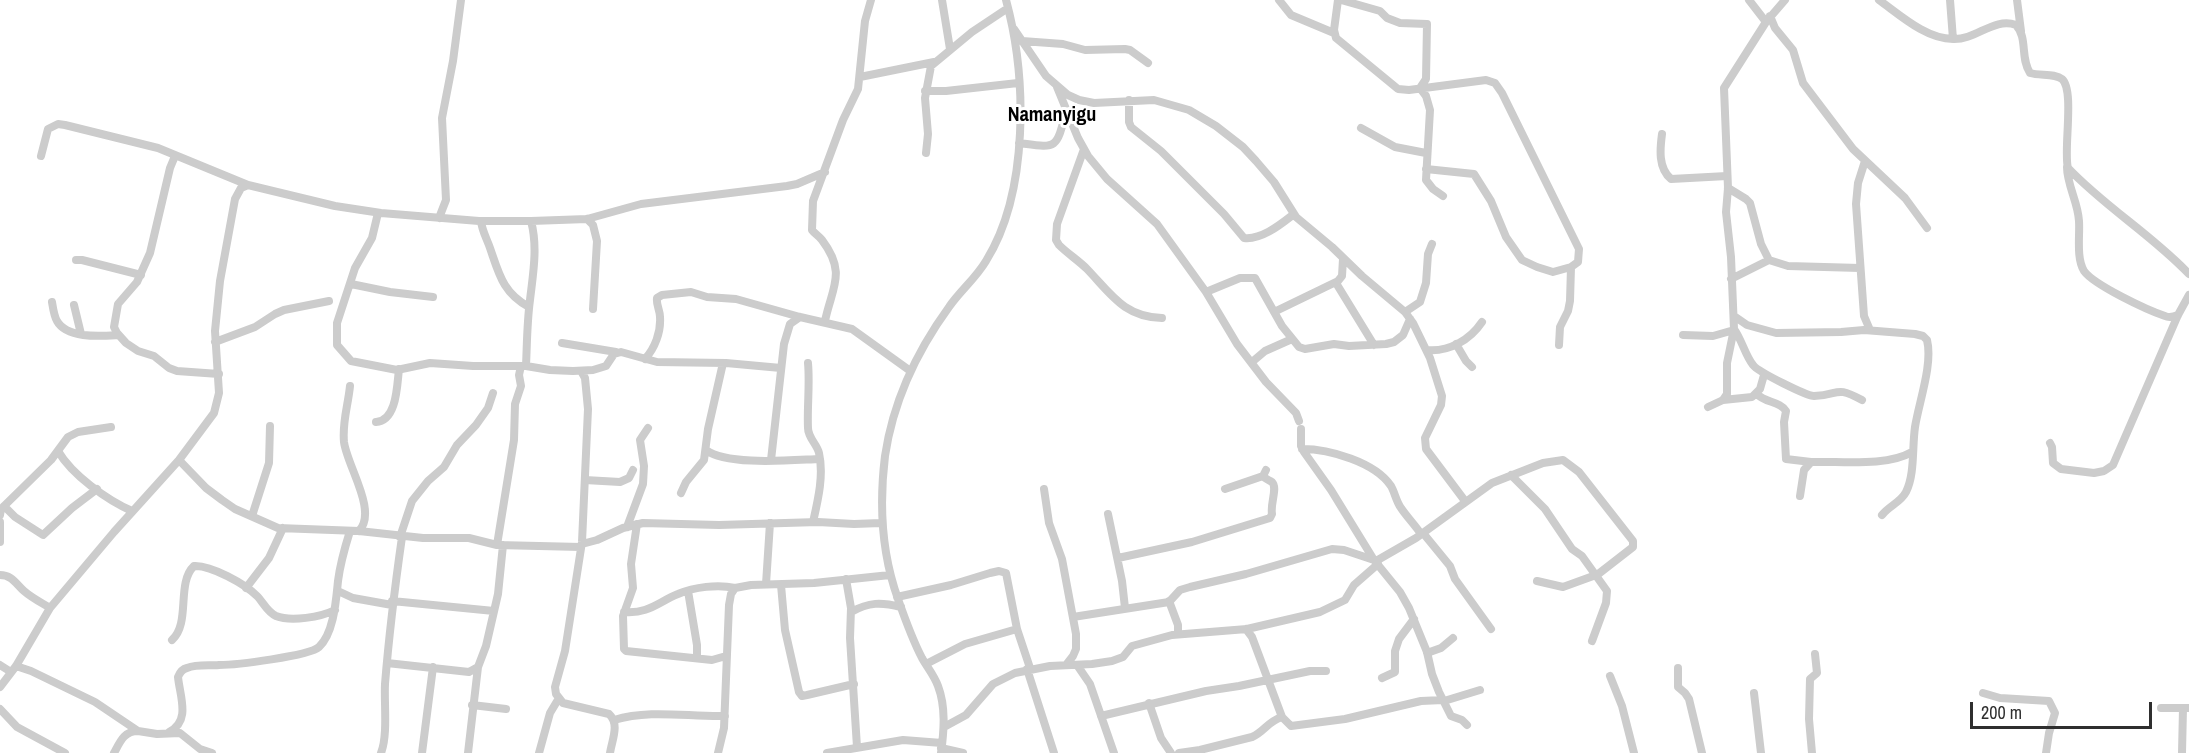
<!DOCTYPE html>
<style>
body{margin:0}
#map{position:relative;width:2189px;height:753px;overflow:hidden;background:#fff;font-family:"Archivo Narrow",sans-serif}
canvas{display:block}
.scale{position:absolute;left:1970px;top:702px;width:182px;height:27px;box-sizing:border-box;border:3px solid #2f2f2f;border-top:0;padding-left:8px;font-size:18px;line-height:21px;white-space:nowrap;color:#2f2f2f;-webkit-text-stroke:4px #fff;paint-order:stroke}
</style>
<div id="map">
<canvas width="2189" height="753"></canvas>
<div class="scale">200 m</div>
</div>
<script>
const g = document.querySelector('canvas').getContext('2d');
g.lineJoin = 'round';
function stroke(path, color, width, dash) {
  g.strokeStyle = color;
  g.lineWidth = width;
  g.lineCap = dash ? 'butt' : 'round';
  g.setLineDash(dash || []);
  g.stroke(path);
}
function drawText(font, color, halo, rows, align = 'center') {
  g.font = font + ' "Archivo Narrow",sans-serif';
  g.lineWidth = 6;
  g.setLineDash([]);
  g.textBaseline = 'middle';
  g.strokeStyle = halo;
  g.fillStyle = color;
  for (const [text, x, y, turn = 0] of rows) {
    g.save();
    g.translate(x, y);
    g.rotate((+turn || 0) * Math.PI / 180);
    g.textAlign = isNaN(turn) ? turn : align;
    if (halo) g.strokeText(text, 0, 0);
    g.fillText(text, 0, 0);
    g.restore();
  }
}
const street = new Path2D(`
 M 942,0 L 950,49
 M 1279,0 L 1291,15 L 1334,33
 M 1338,0 L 1334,30 L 1336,38 L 1398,89 L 1409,90 L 1486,80 L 1495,83 L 1502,93 L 1579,249 L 1578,262 L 1571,267 L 1570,301 L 1568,311 L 1560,327 L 1559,345
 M 1341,0 L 1380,11 L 1387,18 L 1400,23 L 1427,24 L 1426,79 L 1420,88 L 1426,96 L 1430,110 L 1426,180 L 1433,189 L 1443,196
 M 1749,0 L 1766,22
 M 1879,0 C 1900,15 1926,39 1953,39 C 1976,40 1994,17 2016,25 C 2028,38 2020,58 2030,73 C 2040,76 2055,73 2062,79 C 2075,90 2063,152 2068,168 C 2105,207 2152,235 2189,274
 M 1950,0 L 1953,39
 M 2017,0 L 2021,31
 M 1770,16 L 1775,28 L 1793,50 L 1803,83 L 1853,149 L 1905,198 L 1927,228
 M 1014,29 L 1046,76 L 1068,95 L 1079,100 L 1094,103 L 1154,100 L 1189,110 L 1216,126 L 1243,147 L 1256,161 L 1274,182 L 1296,217 L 1332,247 L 1362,276 L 1405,312 L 1413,323 L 1430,358 L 1442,396 L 1441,405 L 1425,438 L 1426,449 L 1465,501
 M 1022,41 L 1063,44 L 1085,50 L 1125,49 L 1130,50 L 1148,63
 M 860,77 L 934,62
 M 1057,87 L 1078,138 L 1088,156 L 1107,179 L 1157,224 L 1206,292 L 1237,344 L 1266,382 L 1296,413 L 1299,421
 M 925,91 L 946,91 L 1018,83
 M 1129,100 L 1129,122 L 1131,127 L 1161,151 L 1224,214 L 1244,238 C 1262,240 1281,224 1294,214
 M 1361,128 L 1395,147 L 1426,153
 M 1662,134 C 1660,149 1658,168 1671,179 L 1727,176
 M 1019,143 C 1057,148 1056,150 1066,112
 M 1084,149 L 1057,224 L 1056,240 L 1059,245 C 1068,254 1078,260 1087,269 C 1111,294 1124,317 1162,318
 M 926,153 L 928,134 L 925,98 L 931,66 L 972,32 L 1008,8
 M 41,156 L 48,129 L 58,124 L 65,125 L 158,148 L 248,185
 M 175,156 L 170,168 L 150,253 L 137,282 L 118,304 L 114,327 L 117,333 L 126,343 L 138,351 L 154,356 L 169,368 L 177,371 L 219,374
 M 1865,161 L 1858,183 L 1856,204 L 1864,316 L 1870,330
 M 2067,167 C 2067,185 2078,202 2079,221 C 2080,235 2076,258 2084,271 C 2094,285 2147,310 2165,316 C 2169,318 2173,317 2178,315
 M 1426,169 L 1474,174 L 1491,201 L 1506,237 L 1522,260 L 1537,267 L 1553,272 L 1571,267
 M 1728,188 L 1746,199 L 1750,203 L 1761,244 L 1769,260 L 1788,266 L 1860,268
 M 378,213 L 372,238 L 355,268 L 337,323 L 337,345 L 351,361 L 397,370 L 430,363 L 473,366 L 526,366 L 550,370 L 573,371 L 593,370 L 606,366 L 614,354 L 621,352 L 657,362 L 726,363 L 781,368
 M 439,218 L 446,200 L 442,118 L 453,61 L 461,0
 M 587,219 L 593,225 L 597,241 L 593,309
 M 481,221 C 482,231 487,239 490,248 C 499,274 503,293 529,307
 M 76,260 L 82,260 L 141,275
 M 1731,279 L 1769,260
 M 1336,283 L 1374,345
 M 351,284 L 390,292 L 433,297
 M 1206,292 L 1240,278 L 1255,278 L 1282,326 L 1299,347 L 1305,349 L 1334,344 L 1349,346 L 1386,344 L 1394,342 L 1403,335 L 1410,319
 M 52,302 C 53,308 54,316 57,321 C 67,339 101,336 118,335
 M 74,305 L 81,334
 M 1274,312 L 1338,281 L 1342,276 L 1343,259
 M 1405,312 L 1420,302 L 1426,283 L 1428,254 L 1432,244
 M 1734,316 L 1747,325 L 1776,333 L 1841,332 L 1864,330 L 1915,334 L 1923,336 L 1927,340 C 1933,364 1919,402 1915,427 C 1912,448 1915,474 1906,492 C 1901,502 1889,506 1882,515
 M 825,321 C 832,287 847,273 822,240 C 819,236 815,234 812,230 L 813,201 L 843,120 L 858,89 L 865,21 L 871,0
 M 1734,329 C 1742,340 1745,355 1753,365 C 1758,372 1807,396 1814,396 C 1841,395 1834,385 1862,400
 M 1683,335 L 1713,336 L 1734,330
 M 215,342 L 255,327 L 275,314 L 284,310 L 329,301
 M 562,343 L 616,352
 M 1456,344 L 1466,361 L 1472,367
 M 1427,350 C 1449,352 1470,340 1482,322
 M 645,359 C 655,348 661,332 660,317 C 660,310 656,305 657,298 L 662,295 L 691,292 L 707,297 L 736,299 L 800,317 L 852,329 L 909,370
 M 1252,362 L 1265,351 L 1292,339
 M 808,363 C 810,385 807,407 808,428 C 808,438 817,444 819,453 C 824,475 818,500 813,522
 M 526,366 C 527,344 527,322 530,300 C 533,274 538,247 531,221
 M 581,371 L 585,378 L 588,409 L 582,542 L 565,651 L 555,687 L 556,694 L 563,703 L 609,714 C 620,724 612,740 610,753
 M 350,386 C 348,406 342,422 344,442 C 347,466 378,511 359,531
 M 1757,394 C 1765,403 1780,401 1786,411 L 1784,422 L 1786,459 L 1811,462
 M 1723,400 L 1752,397 L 1760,389 L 1764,375
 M 1708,407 L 1723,400 L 1727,394 L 1727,363 L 1734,329 L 1731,257 L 1726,212 L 1728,188 L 1724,88 L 1766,22 L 1785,0
 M 376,422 C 397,421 397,385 399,369
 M 1301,429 L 1301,446 L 1304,452 L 1331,490 L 1374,560 L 1400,592 L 1409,608 L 1427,652 L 1432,674 L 1439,692 L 1451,716 L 1462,720 L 1467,725
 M 2050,443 L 2052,447 L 2053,463 L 2061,469 L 2094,473 L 2104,471 L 2113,465 L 2178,315 L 2189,295
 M 1302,449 C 1329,449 1375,462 1391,486 C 1395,493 1396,501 1401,508 C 1407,517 1415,525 1421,534
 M 706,450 C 727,466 792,460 820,459
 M 58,451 C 72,475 107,500 132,511
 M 179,460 L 206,488 L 222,500 L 235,509 L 278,528 L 359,531 L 423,538 L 469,538 L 497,545 L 581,547
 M 771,460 L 784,344 L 790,324 L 800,317
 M 1511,475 L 1545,509 L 1572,549 L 1582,556 L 1607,591 L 1606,603 L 1592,641
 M 585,480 L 620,482 L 629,478 L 633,470
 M 1044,489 L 1049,523 L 1062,559 L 1076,634 L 1076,649 L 1073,656 L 1066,665
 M 1225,489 L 1263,476
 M 681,493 L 686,482 L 704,460 L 708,429 L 723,363
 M 1800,496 L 1804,470 L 1811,462 C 1841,461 1886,467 1912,452
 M 4,506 L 15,517 L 43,535 L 72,508 L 97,489
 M 1108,514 L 1122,581 L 1125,608
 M 0,515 L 1,509 L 51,460 L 68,437 L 78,432 L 111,427
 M 252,516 L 269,463 L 270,426
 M 0,522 L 0,542
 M 637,524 L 631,564 L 633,588 L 623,616 L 624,649 L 626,651 L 712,660 L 726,656
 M 627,527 L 643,484 L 644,466 L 640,440 L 648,428
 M 1423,533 L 1450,566 L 1455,579 L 1491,629
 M 400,537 L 412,501 L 428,481 L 444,467 L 457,445 L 476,425 L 488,408 L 493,393
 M 582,544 L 597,540 L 623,528 L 643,523 L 719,525 L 818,522 L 854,524 L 881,523
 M 497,545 L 514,440 L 515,404 L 521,386 L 519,375 L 521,366
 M 1118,558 L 1192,542 L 1270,518 L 1272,514 C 1270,503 1278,488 1272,482 C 1269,480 1265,479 1263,476 L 1266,470
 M 1376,561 L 1416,538 L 1492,483 L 1543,463 L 1563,460 L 1579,472 L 1633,541 L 1633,547 L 1597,575
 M 0,575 C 12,575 16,584 24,591 C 32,598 42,603 50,608
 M 846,579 L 851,608 L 850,638 L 857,747
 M 1537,581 L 1563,587 L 1596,575
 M 766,584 L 770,523
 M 781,585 L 785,630 L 799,692 L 802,696 L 807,695 L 854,684
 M 246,588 L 269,558 L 283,528
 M 338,591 L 353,598 L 392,605
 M 688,591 L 697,645 L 697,658
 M 897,597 L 951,585 L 990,573 L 999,571 L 1006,573 L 1017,629 L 1030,668
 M 392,601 L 494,611
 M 1169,601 L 1178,625 L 1178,634
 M 624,612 C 649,614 658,602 678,594 C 694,587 718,584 735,588
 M 851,612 C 869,602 881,602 901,607
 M 1073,617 L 1169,602 L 1180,590 L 1190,587 L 1246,574 L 1332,549 L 1344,550 L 1374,560
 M 1246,629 L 1252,637 L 1282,717 L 1291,726 L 1345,719 L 1421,701 L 1443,700
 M 172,640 C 191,623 176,583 194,566 C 211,565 245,584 257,596 C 263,602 267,612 276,616 C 291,622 321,617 335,610
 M 1427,653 L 1441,648 L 1453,638
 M 387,663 L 469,672 L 478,667 L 486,646 L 498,594 L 503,545
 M 926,664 L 965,644 L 1017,629
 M 0,665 L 11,672
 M 1077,665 L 1090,684 L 1114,753
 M 16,666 L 31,671 L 95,702 L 138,731 L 157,734 L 180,733 L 200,749 L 212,753
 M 1678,668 L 1678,687 L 1685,693 L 1689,699 L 1702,753
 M 1027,669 L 1054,753
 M 1610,676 L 1622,706 L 1634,753
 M 1382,678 L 1395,672 L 1395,651 L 1399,639 L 1414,619
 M 0,687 L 16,666 L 50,608 L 114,532 L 179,460 L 214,413 L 219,393 L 215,331 L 220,281 L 235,199 L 241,188 L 248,185 L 335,206 L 381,213 L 479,221 L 531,221 L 587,219 L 641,204 L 787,186 L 797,184 L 825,172
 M 1754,693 L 1761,753
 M 1983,693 L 2000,698 L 2049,701 L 2055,713 L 2049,733 L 2046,753
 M 1444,701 L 1480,690
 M 1149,703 L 1161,738 L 1171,753
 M 472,705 L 506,709
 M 2161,708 L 2189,708
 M 0,709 L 17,727 L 65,753
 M 1101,716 L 1206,691 L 1239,686 L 1310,671 L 1326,671
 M 614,720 C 651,709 687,717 725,716
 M 944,727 L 966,715 L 993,684 L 1015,673 L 1050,666 L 1092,664 L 1112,661 L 1123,657 L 1132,646 L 1172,635 L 1247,629 L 1320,612 L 1345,600 L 1354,585 L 1378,564
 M 169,732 C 191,721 180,697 178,677 C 180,672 182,669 187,668 C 197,664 209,666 219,665 C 236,665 309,656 319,647 C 334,633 336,600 338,581 C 340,565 345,547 350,531
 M 941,748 L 963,753
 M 114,753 C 120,742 124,731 138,731
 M 381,753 C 388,735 384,704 385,684 C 389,635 395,586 402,537
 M 422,753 L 433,667
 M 468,753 L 478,667
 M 539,753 L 550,713 L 559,698
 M 718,753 L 724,728 L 729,605 L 731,594 L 735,588 L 751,585 L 814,583 L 890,575
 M 827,753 L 903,740 L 942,743
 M 941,753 C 944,731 946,707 938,686 C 934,675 927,667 922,658 C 912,639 905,619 898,599 C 881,552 879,505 885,456 C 893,402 917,351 949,307 C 960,291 976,278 986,261 C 1029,192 1027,77 1006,0
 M 1179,753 L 1200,750 L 1252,737 C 1265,731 1267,722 1282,717
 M 1812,753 L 1809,719 L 1810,679 L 1817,673 L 1815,654
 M 2182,753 L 2183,708`);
const quarterNames = [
 ["Namanyigu",1052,116]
];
stroke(street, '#ccc', 8);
drawText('bold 20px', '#000', '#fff', quarterNames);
</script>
